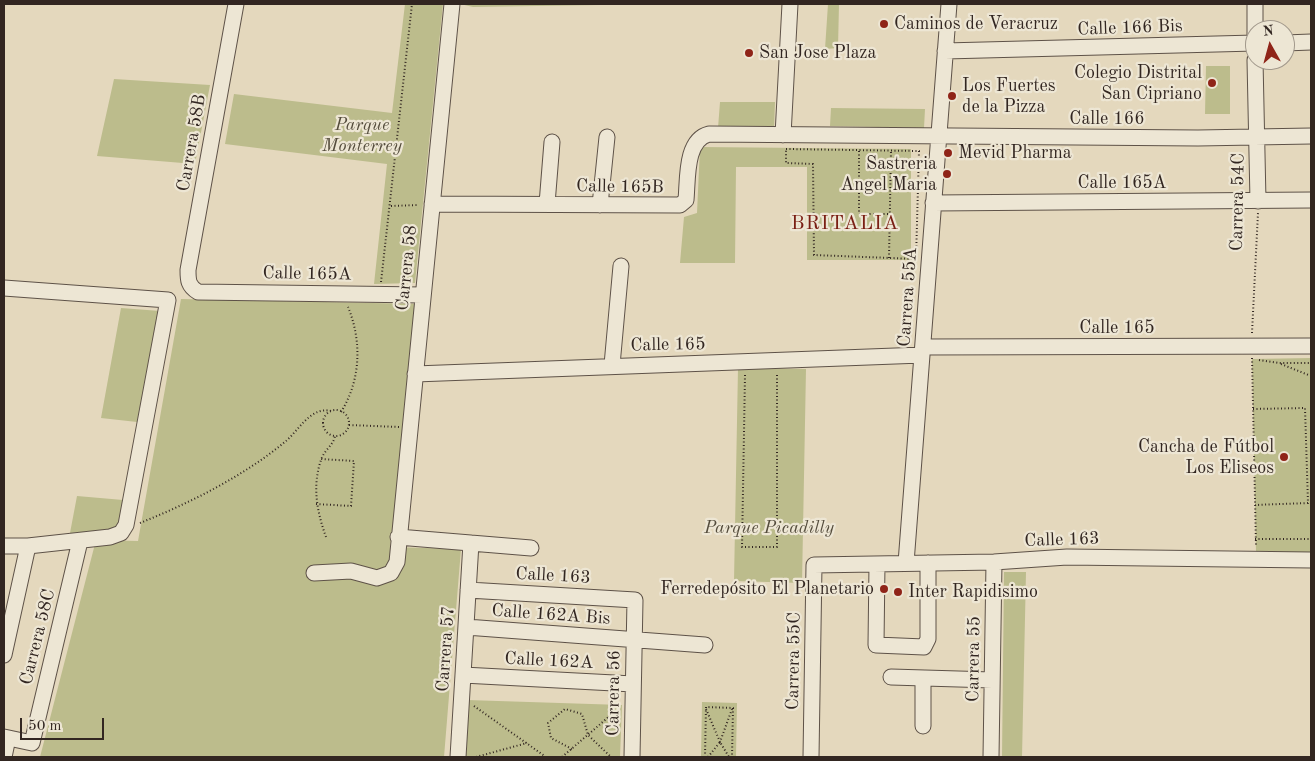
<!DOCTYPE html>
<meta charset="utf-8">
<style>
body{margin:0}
#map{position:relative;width:1315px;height:761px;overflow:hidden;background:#e4d8bd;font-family:"Old Standard TT",serif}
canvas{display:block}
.frame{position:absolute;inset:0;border:5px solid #322621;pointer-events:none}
.north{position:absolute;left:1245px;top:20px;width:50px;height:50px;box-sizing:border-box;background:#ede6d4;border:1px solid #a2998c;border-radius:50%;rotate:353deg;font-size:14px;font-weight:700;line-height:20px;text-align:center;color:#322621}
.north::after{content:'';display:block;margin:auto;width:18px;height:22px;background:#8f2418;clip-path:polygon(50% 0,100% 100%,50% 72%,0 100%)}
.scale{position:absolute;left:20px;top:718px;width:84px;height:22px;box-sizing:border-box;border:2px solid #322621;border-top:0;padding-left:6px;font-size:15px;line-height:18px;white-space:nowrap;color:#322621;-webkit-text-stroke:4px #ede6d4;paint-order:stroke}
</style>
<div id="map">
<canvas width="1315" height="761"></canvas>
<div class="frame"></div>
<div class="north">N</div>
<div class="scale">50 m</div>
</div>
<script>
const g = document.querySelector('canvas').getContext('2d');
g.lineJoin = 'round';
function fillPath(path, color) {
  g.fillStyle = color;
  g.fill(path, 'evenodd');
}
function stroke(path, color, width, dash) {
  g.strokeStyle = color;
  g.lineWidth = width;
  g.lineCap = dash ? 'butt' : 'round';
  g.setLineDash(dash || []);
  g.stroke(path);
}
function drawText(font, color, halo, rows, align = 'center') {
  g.font = font + ' "Old Standard TT",serif';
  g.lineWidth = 4.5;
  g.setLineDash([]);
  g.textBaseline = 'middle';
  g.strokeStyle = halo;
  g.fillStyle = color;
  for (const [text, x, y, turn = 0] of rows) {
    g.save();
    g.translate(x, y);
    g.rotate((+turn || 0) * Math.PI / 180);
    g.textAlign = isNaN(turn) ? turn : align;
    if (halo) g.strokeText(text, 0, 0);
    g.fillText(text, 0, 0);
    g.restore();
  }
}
const green = new Path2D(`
 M 405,4 L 443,4 L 415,283 L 374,284 L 387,164 L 225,144 L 234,94 L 392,113 Z
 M 460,4 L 665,4 L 473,7 Z
 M 828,4 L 839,4 L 838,48 L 825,49 Z
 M 1206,66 L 1230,66 L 1230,114 L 1205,114 Z
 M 114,79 L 210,85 L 195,164 L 97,156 Z
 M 720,102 L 775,102 L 774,129 L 718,128 Z
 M 831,108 L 925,109 L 924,128 L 830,126 Z
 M 700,147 L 911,149 L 911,260 L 807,260 L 807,167 L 736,167 L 735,263 L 680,263 L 684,217 L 697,213 Z
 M 181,299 L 420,304 L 390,547 L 461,549 L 444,757 L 40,757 L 96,540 L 138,541 Z
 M 121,308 L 160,311 L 137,422 L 101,418 Z
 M 1311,358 L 1311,554 L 1256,553 L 1252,359 Z
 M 738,368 L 806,369 L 802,583 L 734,581 Z
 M 77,496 L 123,500 L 117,531 L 70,533 Z
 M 1004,572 L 1026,572 L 1022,757 L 1002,757 Z
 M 467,700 L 622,705 L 620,757 L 465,757 Z
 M 702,702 L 737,703 L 736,757 L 701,757 Z`);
const path = new Path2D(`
 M 786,149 L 919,151 L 916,259 L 814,255 L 813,164 L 786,163 Z
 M 859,151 L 859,214 L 890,214
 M 391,206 L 419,205
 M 889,258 L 891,151
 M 381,282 L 412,4
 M 1252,333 L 1258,213
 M 1252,358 L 1256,546
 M 1259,360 L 1279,363 L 1311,363
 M 1281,364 L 1311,376
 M 745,375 L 742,547 L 777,547 L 777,374
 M 1253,409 L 1305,408 L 1308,503 L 1255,505
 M323 423a13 13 0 1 1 26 0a13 13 0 1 1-26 0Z
 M 341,412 C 361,380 362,341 348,307
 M 349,425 L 399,427
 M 316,504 L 351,506 L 354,461 L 321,459
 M 140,523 C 190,503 244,476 286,441 C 299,430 311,406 331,411
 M 326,537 C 317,512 312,486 321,460 C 324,450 333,446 335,436
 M 1255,539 L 1311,539
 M 474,706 L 546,757
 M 706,709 L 720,742 L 732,709
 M 572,749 L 551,738 L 548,723 L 565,709 L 582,714 L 588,735 L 611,757
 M 476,757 L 527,743
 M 562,757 L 619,708
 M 705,757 L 706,707 L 733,708 L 732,757
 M 708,757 L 720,742 L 729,757`);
const minor = new Path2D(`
 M 236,4 L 188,270 C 188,280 188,286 198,292 L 423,295
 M 1255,4 L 1255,50
 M 1285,43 L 1311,42
 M 945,51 L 1255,43
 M 1255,60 L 1258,201
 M 783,135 L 790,4
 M 933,203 L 1311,200
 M 432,204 L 680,205 L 686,200 C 688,179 685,140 709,134 L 1198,138 L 1311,136
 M 547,204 L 552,142
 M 600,205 L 607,137
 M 4,288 L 168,300 L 126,525 L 121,533 L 110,537 L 28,546 L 4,546
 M 923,347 L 1311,346
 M 612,365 L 621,266
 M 415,374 L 922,355
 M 398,537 L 531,548
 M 906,563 L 949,4
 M 877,564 L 876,645 L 924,647 L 928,639 L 928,563
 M 314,573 L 351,571 L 377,578 L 391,573 L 397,562 L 452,4
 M 468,590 L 635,600 L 632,757
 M 466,627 L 705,645
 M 4,655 L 28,546
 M 463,675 L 633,684
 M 891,677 L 992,680
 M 923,726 L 923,678
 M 4,737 L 32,743 L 80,541
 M 4,757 L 8,738
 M 458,757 L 471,543
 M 811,757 L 814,565 L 994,562 L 1067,557 L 1311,560
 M 991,757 L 994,562`);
const markers = [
 [884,24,5,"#8f2418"],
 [749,53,5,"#8f2418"],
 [1212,83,5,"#8f2418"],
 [952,96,5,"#8f2418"],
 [948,153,5,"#8f2418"],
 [947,174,5,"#8f2418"],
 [1284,457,5,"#8f2418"],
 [884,589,5,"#8f2418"],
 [898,592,5,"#8f2418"]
];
const poiNames = [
 ["Caminos de Veracruz",894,24],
 ["San Jose Plaza",759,53],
 ["Colegio Distrital",1202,73,"right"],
 ["San Cipriano",1202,94,"right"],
 ["Los Fuertes",962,86],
 ["de la Pizza",962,107],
 ["Mevid Pharma",958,153],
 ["Sastreria",937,164,"right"],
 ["Angel Maria",937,185,"right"],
 ["Cancha de Fútbol",1274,447,"right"],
 ["Los Eliseos",1274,468,"right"],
 ["Ferredepósito El Planetario",874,589,"right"],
 ["Inter Rapidisimo",908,592]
];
const streetNames = [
 ["Calle 166 Bis",1130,28,-2],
 ["Calle 166",1107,119],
 ["Carrera 58B",192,143,-80],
 ["Calle 165A",1122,183],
 ["Calle 165B",620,187,1],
 ["Carrera 54C",1238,202,-89],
 ["Carrera 58",407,268,-84],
 ["Calle 165A",307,274,1],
 ["Carrera 55A",908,297,-86],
 ["Calle 165",1117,328],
 ["Calle 165",668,345,-1],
 ["Calle 163",1062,540,-2],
 ["Calle 163",553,576,3],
 ["Calle 162A Bis",551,615,4],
 ["Carrera 58C",38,637,-76],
 ["Carrera 57",446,649,-86],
 ["Carrera 55",974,659,-89],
 ["Calle 162A",549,661,3],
 ["Carrera 55C",794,661,-89],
 ["Carrera 56",614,693,-89]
];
const parkNames = [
 ["Parque",362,125],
 ["Monterrey",362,146],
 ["Parque Picadilly",769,528]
];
const quarterNames = [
 ["BRITALIA",845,224]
];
fillPath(green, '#bcbc8c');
stroke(minor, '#5e5248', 17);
stroke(path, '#322621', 2, [1, 2.5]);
stroke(minor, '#ede6d4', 15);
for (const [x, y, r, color] of markers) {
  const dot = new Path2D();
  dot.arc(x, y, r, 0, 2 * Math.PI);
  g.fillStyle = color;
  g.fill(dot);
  stroke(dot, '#ede6d4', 2);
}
drawText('18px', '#322621', '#ede6d4', poiNames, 'left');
drawText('18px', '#322621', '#ede6d4', streetNames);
drawText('italic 18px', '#544c3c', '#ede6d4', parkNames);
g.letterSpacing = '1px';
drawText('20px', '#7a1f14', '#ede6d4', quarterNames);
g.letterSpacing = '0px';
</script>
